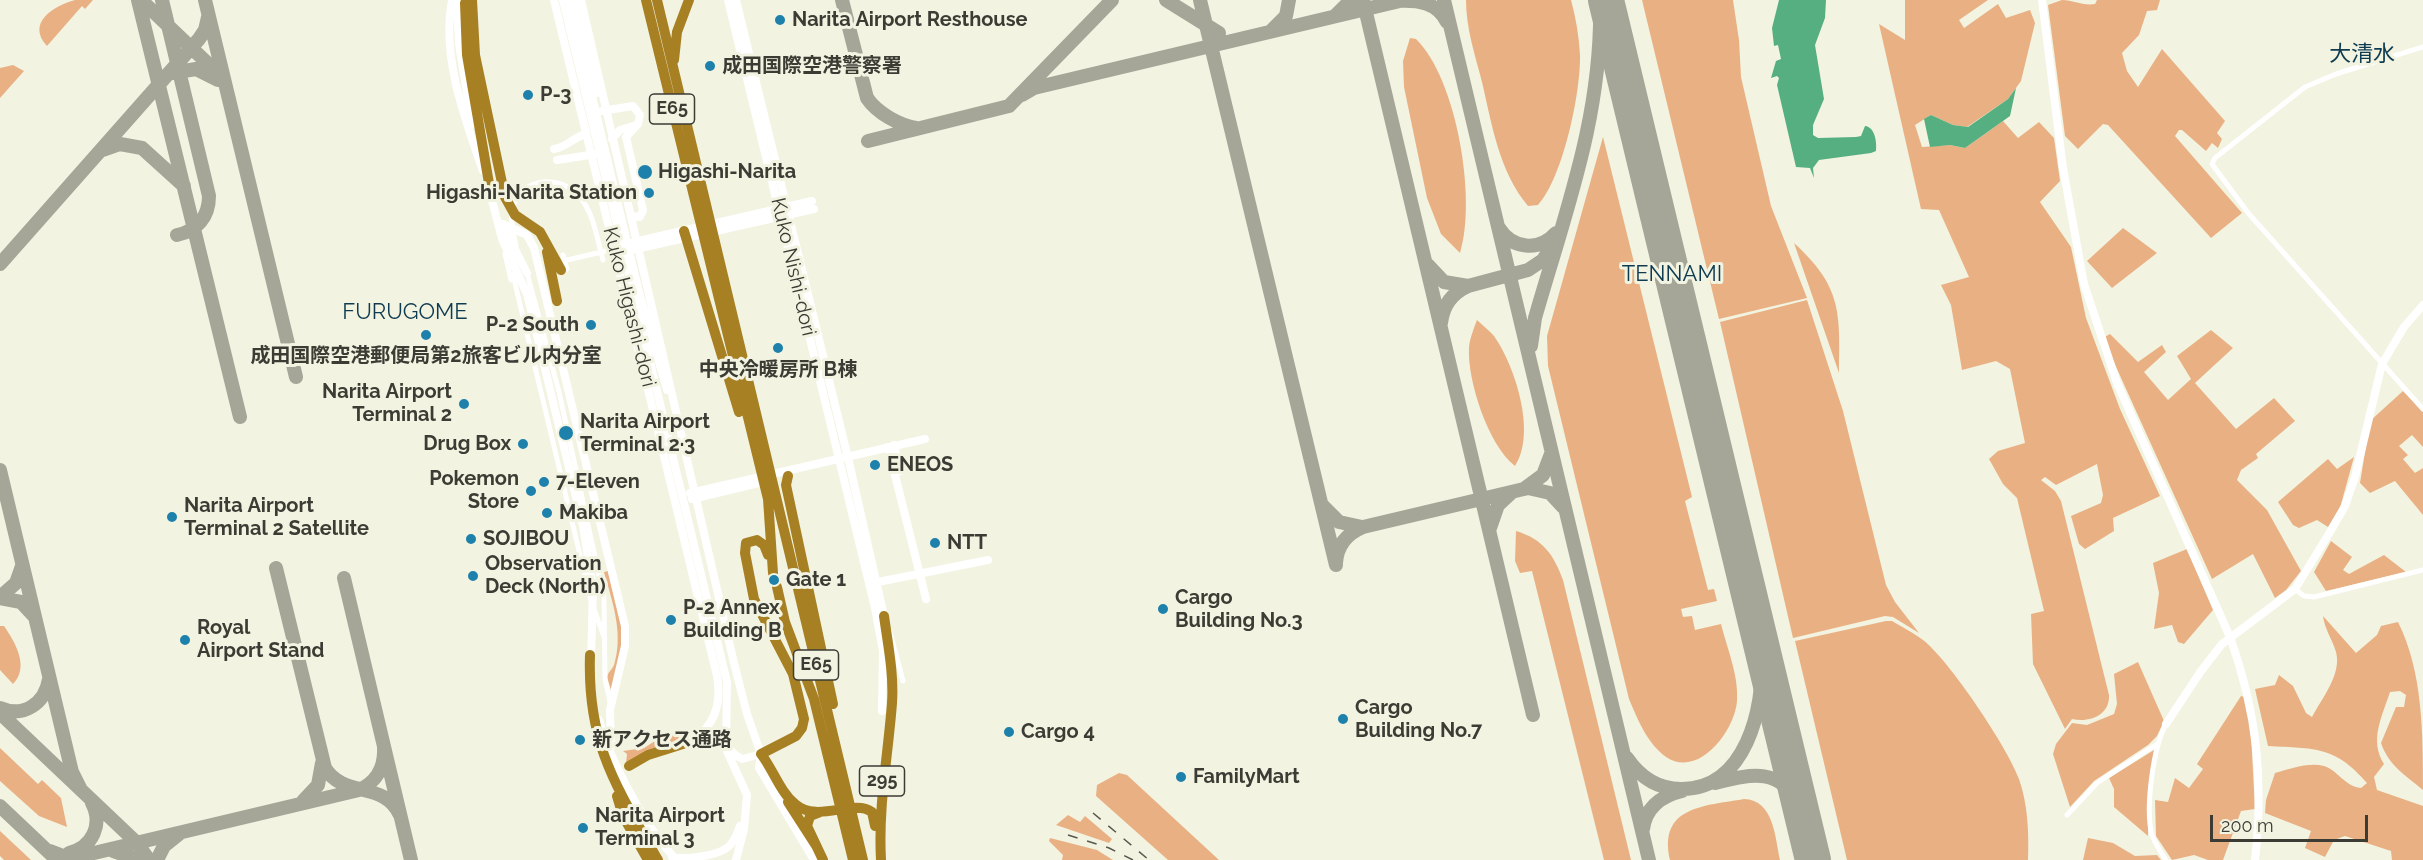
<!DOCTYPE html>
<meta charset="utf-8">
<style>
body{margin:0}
#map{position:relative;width:2423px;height:860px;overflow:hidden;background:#f2f3e1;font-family:Raleway,sans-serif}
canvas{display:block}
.scale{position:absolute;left:2210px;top:815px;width:158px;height:27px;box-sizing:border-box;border:3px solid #3c3c35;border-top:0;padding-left:8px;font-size:18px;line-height:21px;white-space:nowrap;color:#3c3c35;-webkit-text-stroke:4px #f2f3e1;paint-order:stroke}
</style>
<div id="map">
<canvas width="2423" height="860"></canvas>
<div class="scale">200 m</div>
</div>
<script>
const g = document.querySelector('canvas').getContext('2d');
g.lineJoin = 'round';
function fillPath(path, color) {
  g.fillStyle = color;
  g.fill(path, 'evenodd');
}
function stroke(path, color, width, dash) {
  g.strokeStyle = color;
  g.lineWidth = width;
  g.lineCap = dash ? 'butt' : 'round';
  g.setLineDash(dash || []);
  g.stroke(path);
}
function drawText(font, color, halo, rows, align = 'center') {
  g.font = font + ' Raleway,"Noto Sans JP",sans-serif';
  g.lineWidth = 6;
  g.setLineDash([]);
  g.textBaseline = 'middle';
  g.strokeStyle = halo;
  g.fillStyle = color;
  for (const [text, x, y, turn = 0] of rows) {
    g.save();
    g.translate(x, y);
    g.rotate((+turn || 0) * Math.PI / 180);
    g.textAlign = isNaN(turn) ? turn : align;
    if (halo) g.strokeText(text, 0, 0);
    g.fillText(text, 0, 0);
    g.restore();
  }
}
const green = new Path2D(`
 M 75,0 L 93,0 L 85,9 L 82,6 L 47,46 C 26,23 53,6 75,0 Z
 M 1466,0 L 1571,0 C 1576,18 1579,37 1580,55 C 1581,92 1563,178 1538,205 L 1528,206 C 1499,171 1492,125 1482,82 C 1475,55 1466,28 1466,0 Z
 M 1642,0 L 1733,0 L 1739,40 L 1741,77 L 1771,206 L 1807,298 L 1719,319 Z
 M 1905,0 L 1988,0 L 1959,20 L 1964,28 L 1998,4 L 2006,18 L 2030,10 L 2035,23 L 2021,81 L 2008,99 L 1967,127 L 1953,125 L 1931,115 L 1915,125 L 1922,147 L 1950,145 L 1965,148 L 2003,121 L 2018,138 L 2039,122 L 2054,138 L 2060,181 L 2040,202 L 2071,247 L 2086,318 L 2120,409 L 2160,496 L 2113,518 L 2114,531 L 2085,549 L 2079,544 L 2071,516 L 2101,503 L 2103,495 L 2097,464 L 2056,485 L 2045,477 L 2041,480 L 2055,491 L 2061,501 L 2109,695 C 2110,715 2090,723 2072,719 L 2065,729 L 2033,664 L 2031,614 L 2044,611 L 2017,498 L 2003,484 L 1989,459 L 1998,451 L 2025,443 L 2010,369 L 1996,361 L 1962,370 L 1951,305 L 1941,285 L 1969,277 L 1939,210 L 1921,209 L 1879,24 L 1905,40 Z
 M 2062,0 C 2074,0 2082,6 2095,4 L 2097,0 L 2160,0 L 2157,10 L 2147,11 L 2139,35 L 2122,53 L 2127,71 L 2138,87 L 2162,49 L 2225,121 L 2217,133 L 2222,139 L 2218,148 L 2212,143 L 2206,151 L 2182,130 L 2179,130 L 2175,136 L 2242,213 L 2211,238 L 2108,125 L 2103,124 L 2078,149 L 2065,136 L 2048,5 Z
 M 1410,38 L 1416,39 C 1457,79 1477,200 1460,253 L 1441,234 L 1427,198 L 1404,87 L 1403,61 Z
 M 13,65 L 24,71 L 0,98 L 0,68 Z
 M 1603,137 L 1692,497 L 1685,501 L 1708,590 L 1714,589 L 1717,601 L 1681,609 L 1683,617 L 1692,616 L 1695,630 L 1721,624 C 1727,648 1739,676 1737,701 C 1735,730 1699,779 1666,757 C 1647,743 1638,720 1629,699 L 1548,366 L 1547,336 Z
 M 2123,228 L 2157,253 L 2112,288 L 2087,261 Z
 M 1794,243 C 1842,287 1840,312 1839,373 Z
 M 1807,300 L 1843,411 L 1886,585 L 1895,602 L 1919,633 L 1893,617 L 1885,616 L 1793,638 L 1720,322 Z
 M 1477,320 C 1482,325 1489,330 1494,336 C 1515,366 1537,433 1515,466 C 1488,445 1467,380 1469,347 C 1470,338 1474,328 1477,320 Z
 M 2211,330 L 2233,348 L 2195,383 L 2236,429 L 2274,398 L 2295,421 L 2256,454 L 2258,458 L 2241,470 L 2237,480 L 2267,510 L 2301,571 L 2286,590 L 2275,598 L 2253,554 L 2212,579 L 2103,338 L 2110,334 L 2138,362 L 2162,345 L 2166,352 L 2144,372 L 2168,400 L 2191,379 L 2177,356 Z
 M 2403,391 L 2423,412 L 2423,447 L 2412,435 L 2399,446 L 2408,455 L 2403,459 L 2415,473 L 2423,468 L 2423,515 L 2395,481 L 2370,493 L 2360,483 L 2370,421 Z
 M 2354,457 L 2340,508 L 2328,527 L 2317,520 L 2299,528 L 2293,525 L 2278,502 L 2328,459 L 2337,469 Z
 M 1516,531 C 1543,539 1554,555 1563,580 L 1631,860 L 1604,860 L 1532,571 L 1520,573 L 1515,561 Z
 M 2331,541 L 2352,557 L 2343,570 L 2349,574 L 2384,555 L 2406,572 L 2326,591 L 2314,572 Z
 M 2187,549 L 2213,610 L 2184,644 L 2178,642 L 2172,625 L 2154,629 L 2159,593 L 2153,563 Z
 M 608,571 L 624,638 L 611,690 L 607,677 C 608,672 612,670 614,665 C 624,633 612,601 604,572 Z
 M 2323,616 L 2356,653 L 2377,635 L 2381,626 L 2398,622 C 2423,672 2423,734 2423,790 C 2405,775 2389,766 2381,743 L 2396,707 L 2404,707 L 2406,695 L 2400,691 L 2390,692 C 2382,717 2369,740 2384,764 L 2374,777 L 2377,790 L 2423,806 L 2423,860 L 2392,860 L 2391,851 L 2345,836 L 2334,840 L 2325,857 L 2305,848 L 2311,831 L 2265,813 L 2266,800 L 2275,773 C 2290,769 2308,762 2324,766 C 2339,771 2344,786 2361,788 L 2367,783 C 2334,745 2315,749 2268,746 L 2255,689 L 2275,685 L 2279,675 L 2293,686 L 2306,713 L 2312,717 C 2322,698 2342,674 2336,652 C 2332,639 2325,630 2323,616 Z
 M 1886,621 L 1892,621 C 1902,627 1914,633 1923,640 C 1949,660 2008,748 2019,779 C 2028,805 2029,832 2028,860 L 1847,860 L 1795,641 Z
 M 0,626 L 4,626 C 15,642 30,667 13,684 L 0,670 Z
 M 2138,662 L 2164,721 L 2157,736 L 2148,745 L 2094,781 L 2070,807 L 2053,754 L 2056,744 L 2072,723 L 2087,725 L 2114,714 L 2117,704 L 2114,674 Z
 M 2241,696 L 2245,697 L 2251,734 L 2255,809 L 2241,811 L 2223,860 L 2208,860 L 2194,855 L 2172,860 L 2156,836 L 2155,800 L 2168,802 L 2175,778 L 2189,788 L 2203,769 L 2197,764 Z
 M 669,732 L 678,735 L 681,741 L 626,763 L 627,754 L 623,751 L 644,748 Z
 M 0,748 L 38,784 L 42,780 L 61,798 L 67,827 L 39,816 L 0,781 Z
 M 2154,750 L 2148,808 L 2148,836 L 2114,807 L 2114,789 L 2109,778 Z
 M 1119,773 L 1127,775 L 1219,860 L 1168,860 L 1096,796 L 1097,785 Z
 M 1744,799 C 1774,800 1775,837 1780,860 L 1670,860 C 1658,806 1705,806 1744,799 Z
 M 1068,815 L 1080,822 L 1085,816 L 1112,839 L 1109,843 L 1056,825 Z
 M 0,831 L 31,860 L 4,860 L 0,856 Z
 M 1050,838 L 1097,850 L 1113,860 L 1062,860 L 1063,855 L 1049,841 Z
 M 2088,838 L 2113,843 L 2135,856 L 2157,855 L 2161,860 L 2083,860 Z`);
const water = new Path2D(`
 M 1779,0 L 1826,0 L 1825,18 L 1815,45 L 1824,99 L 1813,125 L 1813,135 L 1818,138 L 1856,137 L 1861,136 L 1865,126 C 1875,127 1877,142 1876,151 L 1871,153 L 1819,160 L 1813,168 L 1814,178 L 1810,168 L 1796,167 L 1777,85 L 1779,78 L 1777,76 L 1771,78 L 1776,61 L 1781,59 L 1778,45 L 1774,46 L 1772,28 Z
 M 2016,88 L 2010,116 L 1965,148 L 1950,145 L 1930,147 L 1924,119 L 1931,115 L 1953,125 L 1968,127 L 2008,99 Z`);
const taxiway = new Path2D(`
 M 138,0 L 240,417
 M 141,0 L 222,77
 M 162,0 L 209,196 C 209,217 197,231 177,235
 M 205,0 L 296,377
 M 842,0 L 867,98 C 877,113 899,125 916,128
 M 1166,0 L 1219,33
 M 1200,0 L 1336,565
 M 1363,0 L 1533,715
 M 1444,0 L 1649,860
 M 1397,1 C 1418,0 1437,2 1447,22
 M 1335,16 L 1351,0
 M 1271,31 L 1286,16 L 1289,0
 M 172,73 L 196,69 L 218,80
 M 1022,95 L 1034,88 L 1404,0
 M 868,141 L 1009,106 L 1112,0
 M 103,150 L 120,144 L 142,148 L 184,186
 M 1499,228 C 1512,249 1539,252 1556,233
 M 0,264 L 199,39 L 205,30 L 208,17
 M 1428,265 L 1444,282 L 1468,286 L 1528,270 L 1543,260 L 1551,248
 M 1441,323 C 1443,305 1452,293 1468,286
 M 1531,346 L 1535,318 C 1566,210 1603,114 1600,0
 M 0,470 L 72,772 L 81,790
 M 1524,489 L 1543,475 L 1551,454
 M 1323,506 L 1339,522 L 1362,527
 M 1490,528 L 1498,505 L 1512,492
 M 1336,563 C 1337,546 1346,534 1363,527 L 1528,488 L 1550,493 L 1563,507
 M 276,568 L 325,768 C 344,799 384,780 400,815
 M 344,578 L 411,860
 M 0,597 L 16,583 L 22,566
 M 0,598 L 21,602 L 33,615
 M 0,708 C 23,718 45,704 49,679
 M 0,713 L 137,843 L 149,860
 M 1627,758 C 1640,777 1658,789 1681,789 C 1746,790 1764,708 1762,657
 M 1715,783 C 1751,774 1781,766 1800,807
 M 303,801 L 318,785 L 322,763
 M 0,806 L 55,858
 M 1643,829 C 1646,807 1661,796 1682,791
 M 50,851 L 63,856 L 77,857 L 359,790 C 377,782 385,766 384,747
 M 113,851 L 139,860
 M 69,853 C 93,847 103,824 92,803
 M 157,860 L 164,846 L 179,834`);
const runway = new Path2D(`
 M 1606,0 L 1813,860`);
const street = new Path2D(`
 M 2423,47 L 2336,74 L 2305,87 L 2215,158 L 2212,164 L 2249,214 L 2423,409
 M 516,245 C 513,232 509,217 514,204 C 524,177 561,175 579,196 C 594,213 597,239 603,260
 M 505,254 L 511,280
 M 563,255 L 567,269
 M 567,260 L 615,249
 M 527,273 L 559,392 L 604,598 L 605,679 L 610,702
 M 513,275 L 591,601
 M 2295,589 L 2304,596 L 2314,597 L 2423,570
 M 594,609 L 604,637
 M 890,632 L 903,681
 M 2166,724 C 2153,748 2145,809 2152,835 C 2155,844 2161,852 2166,860
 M 2067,815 L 2097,783 L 2157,744`);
const secondary = new Path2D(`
 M 452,0 C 441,56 465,119 483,171
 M 457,0 L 459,44 L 472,125
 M 554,0 L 717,676 C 722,705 715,729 686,743
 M 563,0 L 727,682 L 726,749 L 747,795 L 744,829 L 736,860
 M 569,0 L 639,292 L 667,390
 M 575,0 L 597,93
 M 581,0 L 734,663 L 747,714 L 761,754 L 759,768 L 814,860
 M 728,0 L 875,608 L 883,651 L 882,711
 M 736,0 L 849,462 L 884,616
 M 2042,0 L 2063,168 L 2084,284 L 2117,383 L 2230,637 C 2257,713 2264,780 2255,860
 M 602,111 L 633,106 L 640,115 L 638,124 L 626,137 L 643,210 L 640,217 L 631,216
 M 612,139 L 620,130 L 636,125
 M 554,149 C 568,147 573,137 586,134
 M 557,160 L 596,154
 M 489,189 L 502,239 L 527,294 L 583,526 L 593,589 L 591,659
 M 503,224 L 527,235 L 534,248 L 625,626 L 625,646 L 610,710 L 611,746
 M 503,225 L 527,273
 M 634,242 L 812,201
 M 636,249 L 814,209
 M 894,445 L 900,471
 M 888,447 L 926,599
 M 690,493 L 925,439
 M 692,499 L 767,481
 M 873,583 L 988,560
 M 599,720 C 609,759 648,832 677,860
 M 2166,724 L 2201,671 L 2222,644 L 2295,589 L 2330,532 L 2345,506 L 2355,477 L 2382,364 L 2404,327 L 2423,305
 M 695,741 C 738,733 715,745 742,759 L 761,754
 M 672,857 C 686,860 717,856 728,847 C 735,842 737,833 740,826`);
const highway = new Path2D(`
 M 472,0 L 475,55 L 505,197 L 515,215 L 540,232 L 561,270
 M 646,0 L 768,499 L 773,573
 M 657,0 L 863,860
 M 465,3 L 467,55 L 491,195
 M 674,60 L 677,32 L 689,0
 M 684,231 L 739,412
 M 547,252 L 557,301
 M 788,476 L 786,485 L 833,704
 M 777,587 L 785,622 L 814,699 L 853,860
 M 590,655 C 587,744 616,786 658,860
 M 761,754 L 796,736 L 802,728 L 804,719 L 793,674 L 754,599 L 745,553 L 746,543 L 757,540 L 764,545 L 768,555
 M 761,754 C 773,769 780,792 795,804 C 818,824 853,798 872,812 L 875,826
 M 629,766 L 648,755 L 686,743
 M 617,796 L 623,816 L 648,860
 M 788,802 L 817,847
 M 820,812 L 810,816 L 807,826 L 823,860
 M 881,860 C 878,806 888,756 892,703 C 894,674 888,645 884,616`);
const rail = new Path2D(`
 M 1093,813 L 1149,860
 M 1068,835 L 1109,848 L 1133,860`);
const markers = [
 [780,20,6,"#1d81ac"],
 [710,66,6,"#1d81ac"],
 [528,95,6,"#1d81ac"],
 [645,172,8,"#1d81ac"],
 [649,193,6,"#1d81ac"],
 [591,325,6,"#1d81ac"],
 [426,335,6,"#1d81ac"],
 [778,348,6,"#1d81ac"],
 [464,404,6,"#1d81ac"],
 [566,433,8,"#1d81ac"],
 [523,444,6,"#1d81ac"],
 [875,465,6,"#1d81ac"],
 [544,482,6,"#1d81ac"],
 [531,491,6,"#1d81ac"],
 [547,513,6,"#1d81ac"],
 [172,517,6,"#1d81ac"],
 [471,539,6,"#1d81ac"],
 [935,543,6,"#1d81ac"],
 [473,576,6,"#1d81ac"],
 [774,580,6,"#1d81ac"],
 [1163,609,6,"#1d81ac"],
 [671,620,6,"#1d81ac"],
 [185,640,6,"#1d81ac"],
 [1343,719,6,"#1d81ac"],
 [1009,732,6,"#1d81ac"],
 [580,740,6,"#1d81ac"],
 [1181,777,6,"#1d81ac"],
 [583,828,6,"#1d81ac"]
];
const shields = [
 [672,109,45],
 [816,665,45],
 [882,781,45]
];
const shieldNames = [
 ["E65",672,109],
 ["E65",816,665],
 ["295",882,781]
];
const poiNames = [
 ["Narita Airport Resthouse",792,20],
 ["成田国際空港警察署",722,66],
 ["P-3",540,95],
 ["Higashi-Narita",658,172],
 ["Higashi-Narita Station",637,193,"right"],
 ["P-2 South",579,325,"right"],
 ["成田国際空港郵便局第2旅客ビル内分室",426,356,"center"],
 ["中央冷暖房所 B棟",778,370,"center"],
 ["Narita Airport",452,392,"right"],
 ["Terminal 2",452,415,"right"],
 ["Narita Airport",580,422],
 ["Terminal 2·3",580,445],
 ["Drug Box",511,444,"right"],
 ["ENEOS",887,465],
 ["Pokemon",519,479,"right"],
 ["Store",519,502,"right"],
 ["7-Eleven",556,482],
 ["Narita Airport",184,506],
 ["Terminal 2 Satellite",184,529],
 ["Makiba",559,513],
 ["SOJIBOU",483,539],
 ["NTT",947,543],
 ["Observation",485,564],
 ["Deck (North)",485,587],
 ["Gate 1",786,580],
 ["Cargo",1175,598],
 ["Building No.3",1175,621],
 ["P-2 Annex",683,608],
 ["Building B",683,631],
 ["Royal",197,628],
 ["Airport Stand",197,651],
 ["Cargo",1355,708],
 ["Building No.7",1355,731],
 ["Cargo 4",1021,732],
 ["新アクセス通路",592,740],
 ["FamilyMart",1193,777],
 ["Narita Airport",595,816],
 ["Terminal 3",595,839]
];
const streetNames = [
 ["Kuko Nishi-dori",793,267,77],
 ["Kuko Higashi-dori",629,307,76]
];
const quarterNames = [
 ["大清水",2362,54],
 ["TENNAMI",1672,274],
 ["FURUGOME",405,312]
];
fillPath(green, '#e9b183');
fillPath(water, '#56af80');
stroke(taxiway, '#a5a698', 14);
stroke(runway, '#a5a698', 36);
stroke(street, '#fff', 5);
stroke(secondary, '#fff', 8);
stroke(highway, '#a78024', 10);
stroke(rail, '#58584f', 1.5, [10, 10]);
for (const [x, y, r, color] of markers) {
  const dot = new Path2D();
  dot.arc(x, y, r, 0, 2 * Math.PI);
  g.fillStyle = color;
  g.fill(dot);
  stroke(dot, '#f2f3e1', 2);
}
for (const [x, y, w] of shields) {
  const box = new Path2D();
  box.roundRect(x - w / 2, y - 15, w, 30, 4.5);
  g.fillStyle = '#f2f3e1';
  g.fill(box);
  stroke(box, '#3c3c35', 1.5);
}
drawText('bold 18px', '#3c3c35', null, shieldNames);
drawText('bold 20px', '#3c3c35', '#f2f3e1', poiNames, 'left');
drawText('20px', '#3c3c35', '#f2f3e1', streetNames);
drawText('22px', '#0e3b50', '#f2f3e1', quarterNames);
</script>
